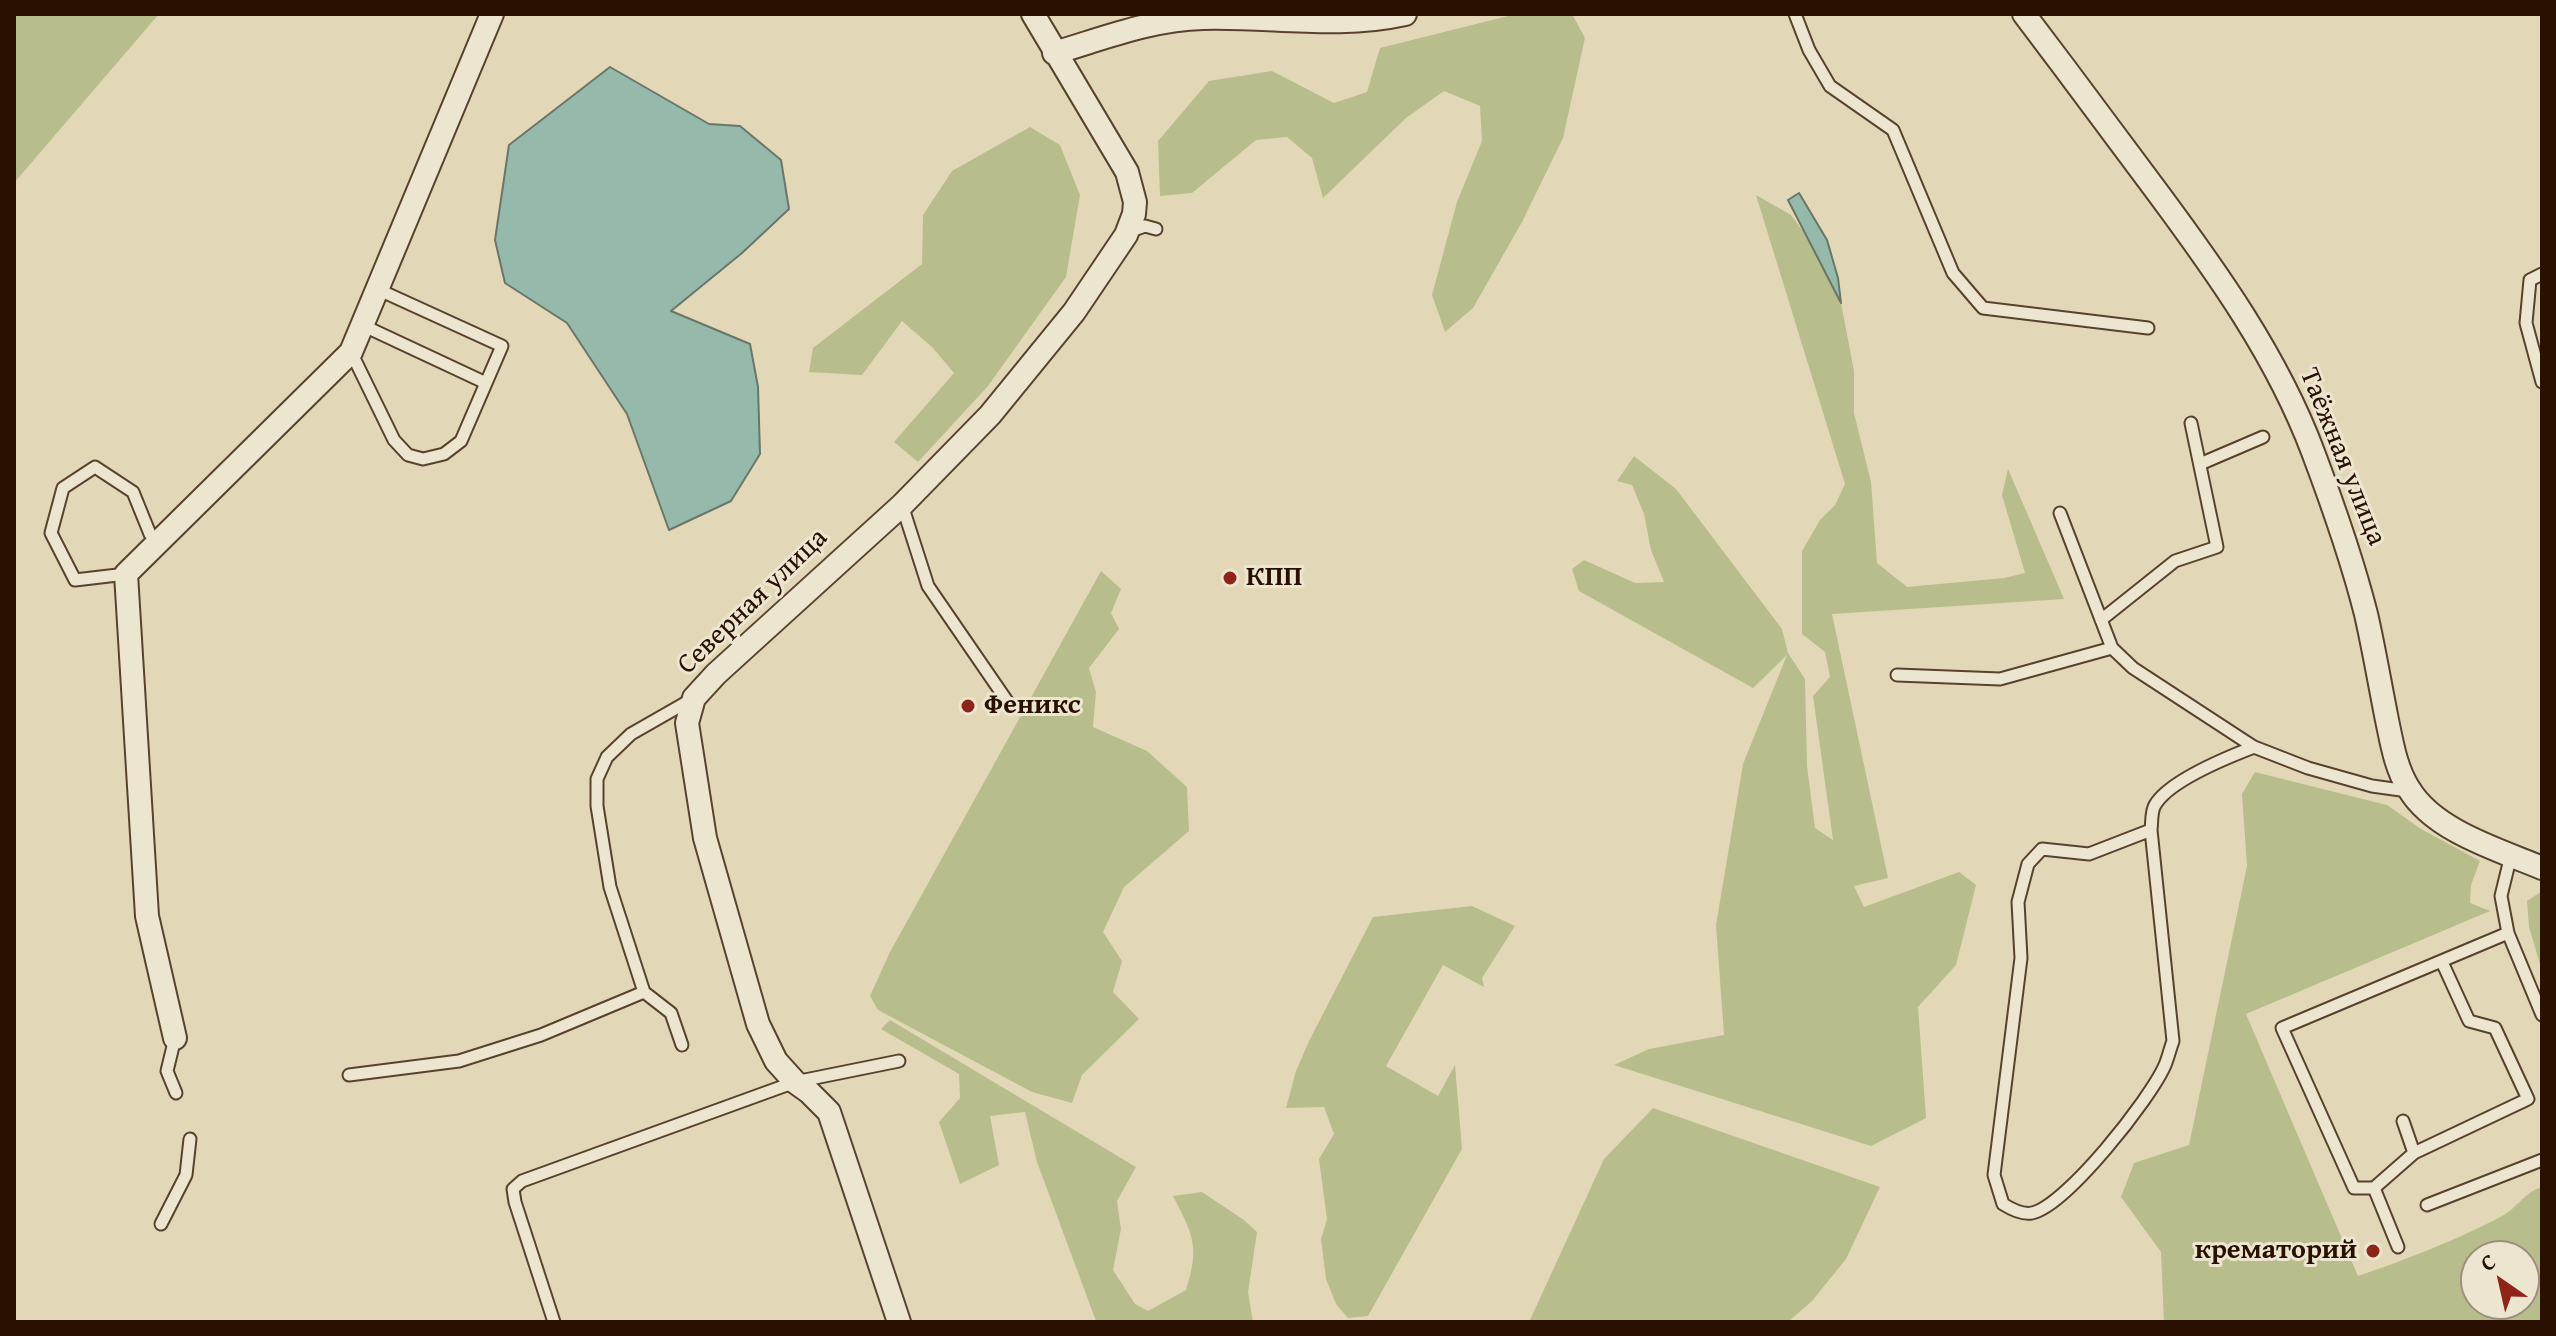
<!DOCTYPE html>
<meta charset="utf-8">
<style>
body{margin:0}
#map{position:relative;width:2556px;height:1336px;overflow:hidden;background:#e2d8b7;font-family:"Gentium Book Plus",serif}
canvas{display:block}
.frame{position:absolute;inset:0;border:16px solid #2a1001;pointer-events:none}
.north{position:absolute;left:2460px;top:1240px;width:80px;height:80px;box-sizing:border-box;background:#ece6d0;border:2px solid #9e907d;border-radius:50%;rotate:326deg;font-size:22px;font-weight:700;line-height:32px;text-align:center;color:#2a1001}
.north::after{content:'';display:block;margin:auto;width:28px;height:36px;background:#8f2418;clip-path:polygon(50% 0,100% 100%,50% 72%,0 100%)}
</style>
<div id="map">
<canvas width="2556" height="1336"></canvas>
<div class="frame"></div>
<div class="north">С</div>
</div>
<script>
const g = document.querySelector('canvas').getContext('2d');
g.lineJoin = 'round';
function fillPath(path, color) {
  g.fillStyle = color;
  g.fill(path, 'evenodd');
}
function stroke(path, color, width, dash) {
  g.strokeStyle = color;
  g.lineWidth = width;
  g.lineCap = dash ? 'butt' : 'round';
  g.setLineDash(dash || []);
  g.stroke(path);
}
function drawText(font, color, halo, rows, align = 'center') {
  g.font = font + ' "Gentium Book Plus",serif';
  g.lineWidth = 6;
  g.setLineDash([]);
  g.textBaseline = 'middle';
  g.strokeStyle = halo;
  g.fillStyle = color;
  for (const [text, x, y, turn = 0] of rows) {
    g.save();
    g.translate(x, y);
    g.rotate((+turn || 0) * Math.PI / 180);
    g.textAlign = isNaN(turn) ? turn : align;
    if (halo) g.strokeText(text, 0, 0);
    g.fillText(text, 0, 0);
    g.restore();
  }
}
const green = new Path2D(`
 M 14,14 L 159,14 L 14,183 Z
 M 1516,14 L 1572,14 L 1585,38 L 1563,138 L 1522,222 L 1473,308 L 1445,332 L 1432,295 L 1457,202 L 1482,141 L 1480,106 L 1444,91 L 1406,118 L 1323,198 L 1312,158 L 1287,137 L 1256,140 L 1192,193 L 1160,196 L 1158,141 L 1209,81 L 1272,71 L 1334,103 L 1367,92 L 1380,48 Z
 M 1030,127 L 1060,145 L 1080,195 L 1066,277 L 988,386 L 918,462 L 894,442 L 954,373 L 933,348 L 902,321 L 862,375 L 809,372 L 813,348 L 922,264 L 923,215 L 952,171 Z
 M 1756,195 L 1791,215 L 1811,242 L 1841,303 L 1854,371 L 1854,413 L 1871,482 L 1877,563 L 1907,587 L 2004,578 L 2025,573 L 2002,495 L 2008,469 L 2064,599 L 1832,614 L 1888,878 L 1854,886 L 1864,907 L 1959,872 L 1976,885 L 1956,965 L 1918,1007 L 1926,1118 L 1871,1146 L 1614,1065 L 1649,1049 L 1724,1035 L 1716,925 L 1743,764 L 1787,655 L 1753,688 L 1579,591 L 1572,569 L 1584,560 L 1635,583 L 1664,582 L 1651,550 L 1644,514 L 1632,485 L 1617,481 L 1634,456 L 1676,489 L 1782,629 L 1788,653 L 1805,679 L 1807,766 L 1815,828 L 1833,840 L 1813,696 L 1830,677 L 1825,652 L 1802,634 L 1802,551 L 1820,520 L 1835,505 L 1845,484 Z
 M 1101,571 L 1121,589 L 1111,613 L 1119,629 L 1089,668 L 1096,692 L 1093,727 L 1147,751 L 1187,787 L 1189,831 L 1124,887 L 1103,932 L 1122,961 L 1113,992 L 1139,1019 L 1082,1075 L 1072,1103 L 1032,1092 L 878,1010 L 870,996 L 890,952 Z
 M 2255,772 L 2387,805 L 2421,829 L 2480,861 L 2471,885 L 2470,903 L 2490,911 L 2246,1014 L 2358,1276 C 2403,1261 2461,1238 2502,1216 C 2517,1208 2526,1191 2542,1187 L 2542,1322 L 2164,1322 L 2161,1252 L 2121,1197 L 2134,1163 L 2189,1145 L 2247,866 L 2242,794 ZM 2476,1256 L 2524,1256 L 2524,1304 L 2476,1304 Z
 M 2542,891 L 2542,971 L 2529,927 L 2527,901 Z
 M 1472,906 L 1515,926 L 1482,978 L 1484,987 L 1443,965 L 1386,1066 L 1438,1096 L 1455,1065 L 1462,1149 L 1368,1316 L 1348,1318 L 1336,1304 L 1326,1279 L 1321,1239 L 1327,1219 L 1319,1159 L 1334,1134 L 1324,1107 L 1286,1108 L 1296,1071 L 1310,1039 L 1373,917 Z
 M 890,1020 L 1136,1167 L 1117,1201 L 1121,1229 L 1113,1270 L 1135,1304 L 1148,1311 L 1186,1290 C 1200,1246 1193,1235 1173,1196 L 1202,1192 L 1244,1220 L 1257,1232 L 1248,1292 L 1253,1322 L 1089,1322 L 1096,1321 L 1037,1162 L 1025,1112 L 990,1116 L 999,1165 L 960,1184 L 939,1122 L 960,1098 L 959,1074 L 881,1029 Z
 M 1653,1108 L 1880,1187 L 1846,1259 L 1812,1301 L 1788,1322 L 1529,1322 L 1604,1159 Z`);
const water = new Path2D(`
 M 610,67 L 709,124 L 740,126 L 781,160 L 789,209 L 742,253 L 671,311 L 750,344 L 758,387 L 760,454 L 731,501 L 669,530 L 627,414 L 567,323 L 505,283 L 495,240 L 509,145 Z
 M 1799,193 L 1827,240 L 1838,278 L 1841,303 L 1788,200 Z`);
const service = new Path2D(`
 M 1795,14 L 1809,50 L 1830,86 L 1893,130 L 1953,273 L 1983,308 L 2148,328
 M 1131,231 L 1145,226 L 1156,229
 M 2542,274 L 2530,280 L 2526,323 L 2542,382
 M 362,325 L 486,383
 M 351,352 L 394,440 L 408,455 L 423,459 L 444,454 L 461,441 L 502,346 L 377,289
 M 2200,464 L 2263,437
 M 902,505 L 928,586 L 1007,701
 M 2060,513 L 2112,648 L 2133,668 L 2254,747 L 2308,768 L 2372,786 L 2408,791
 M 126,574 L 75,580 L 51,533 L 63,488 L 95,467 L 133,492 L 150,534 L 158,542
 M 2101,620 L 2175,561 L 2217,547 L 2191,423
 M 1897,675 L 2000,679 L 2112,648
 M 2151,830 L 2089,854 L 2042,849 L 2028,864 L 2018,902 L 2021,958 L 1994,1175 L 2003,1204 C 2011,1209 2022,1215 2032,1213 C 2066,1206 2151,1098 2165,1065 C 2168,1058 2170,1049 2173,1041 L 2151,830 C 2152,823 2151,811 2155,805 C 2169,781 2228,757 2254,747
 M 2508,933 L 2542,1015
 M 2442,962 L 2469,1021 L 2495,1028 L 2528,1099 L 2414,1153 L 2374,1188 L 2354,1188 L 2282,1028 L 2508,933 L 2501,896 L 2511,855
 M 175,1038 L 167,1071 L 176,1093
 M 682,1045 L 671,1013 L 644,992 L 610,887 L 597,806 L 597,779 L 607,757 L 631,734 L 694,698
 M 349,1075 L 459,1061 L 541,1035 L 644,992
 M 2403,1121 L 2414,1153
 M 2374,1188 L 2398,1247
 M 2427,1205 L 2542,1160
 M 161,1224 L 186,1175 L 190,1139
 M 554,1322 L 515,1202 L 513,1189 L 522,1181 L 795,1082 L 899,1061`);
const minor = new Path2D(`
 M 2024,14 C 2068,72 2111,130 2155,189 C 2216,271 2277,356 2313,452 C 2333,505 2352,559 2366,614 C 2374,649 2380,685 2387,720 C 2392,744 2396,769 2409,789 C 2434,831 2499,850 2542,868
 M 1054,53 C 1102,39 1152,19 1203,18 C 1271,16 1338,29 1405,14
 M 175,1038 L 147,916 L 126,574 L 351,352 L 492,14
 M 899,1322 L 829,1112 L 809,1092 L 795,1082 L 776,1061 L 758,1024 L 705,838 L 687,723 L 694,698 L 716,674 L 902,505 L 990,415 L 1074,312 L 1126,235 L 1134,214 L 1135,202 L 1127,172 L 1033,14`);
const markers = [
 [1230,578,8,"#8f2418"],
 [968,706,8,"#8f2418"],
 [2373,1251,8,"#8f2418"]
];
const streetNames = [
 ["Таёжная улица",2342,457,68],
 ["Северная улица",753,602,-44]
];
const poiNames = [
 ["КПП",1246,578],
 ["Феникс",984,706],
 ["крематорий",2357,1251,"right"]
];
fillPath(green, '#b7be8c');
fillPath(water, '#95baac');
stroke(water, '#6a7668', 2);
stroke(service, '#58422e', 15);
stroke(minor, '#58422e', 26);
stroke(service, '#ece6d0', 11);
stroke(minor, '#ece6d0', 22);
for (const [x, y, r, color] of markers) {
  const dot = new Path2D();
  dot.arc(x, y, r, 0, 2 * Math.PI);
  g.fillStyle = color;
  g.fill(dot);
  stroke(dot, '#ece6d0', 3);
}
drawText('28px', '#2a1001', '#ece6d0', streetNames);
drawText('bold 28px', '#2a1001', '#ece6d0', poiNames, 'left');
</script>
